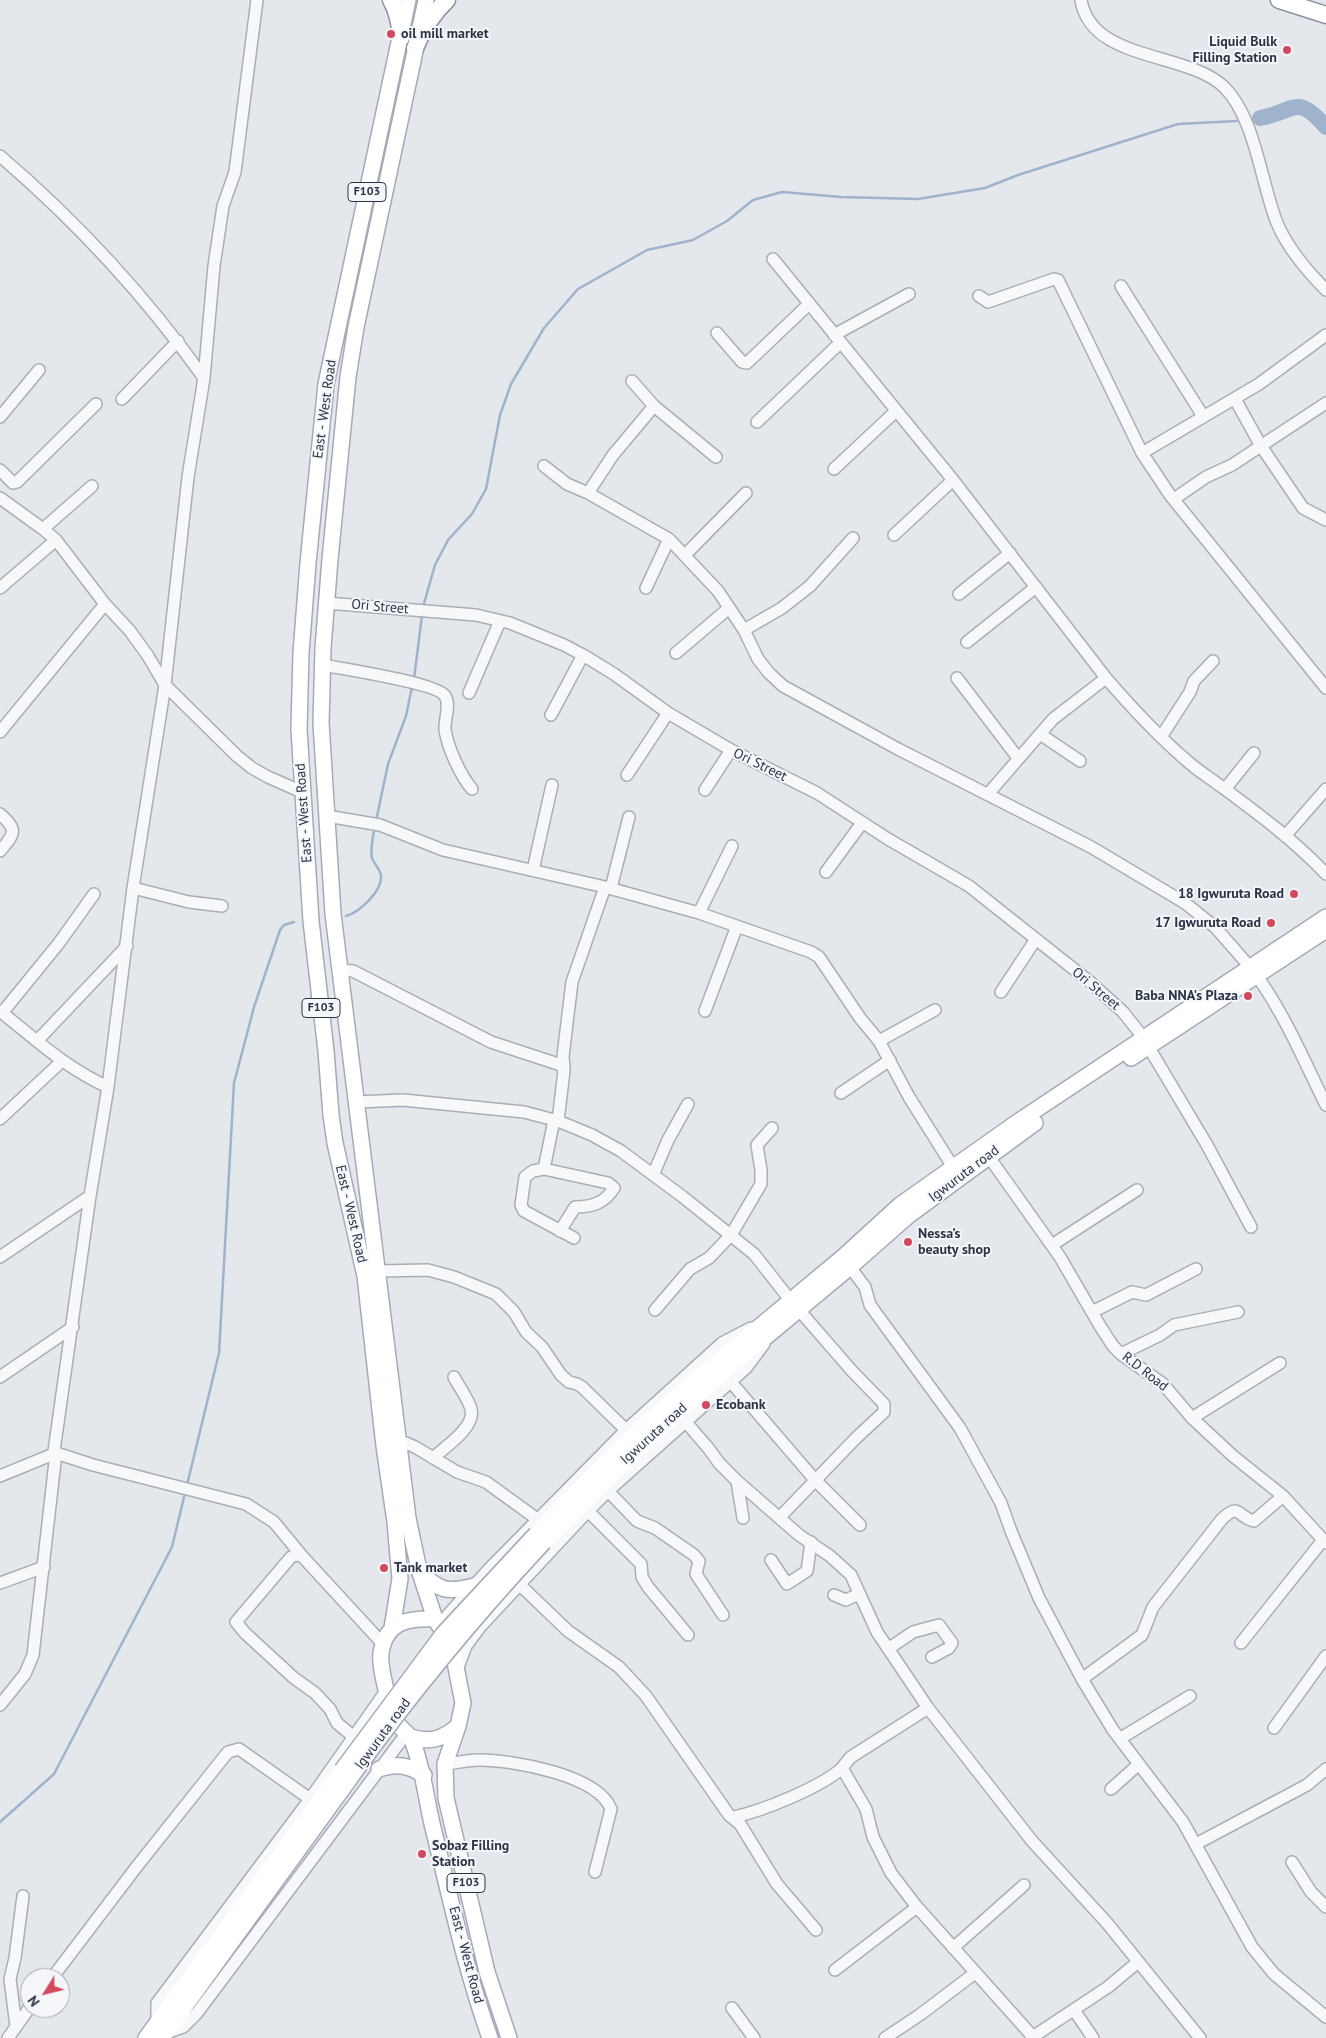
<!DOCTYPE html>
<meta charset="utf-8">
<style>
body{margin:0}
#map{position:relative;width:1326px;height:2038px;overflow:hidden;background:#e4e7ec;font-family:"PT Sans",sans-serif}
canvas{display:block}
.north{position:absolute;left:20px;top:1968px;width:50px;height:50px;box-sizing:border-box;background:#f4f6f9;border:1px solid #a4a8b1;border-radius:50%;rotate:234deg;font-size:14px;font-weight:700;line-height:20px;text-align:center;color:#2b3445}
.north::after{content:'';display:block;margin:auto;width:18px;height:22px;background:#d1495b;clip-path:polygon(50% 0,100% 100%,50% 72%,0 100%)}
</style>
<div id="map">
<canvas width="1326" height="2038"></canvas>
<div class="north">N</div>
</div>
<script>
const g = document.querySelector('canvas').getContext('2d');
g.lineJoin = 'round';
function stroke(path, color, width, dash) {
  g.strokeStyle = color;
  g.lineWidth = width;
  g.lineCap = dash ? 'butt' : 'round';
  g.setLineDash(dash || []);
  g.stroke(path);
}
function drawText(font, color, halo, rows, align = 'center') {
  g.font = font + ' "PT Sans",sans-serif';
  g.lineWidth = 4;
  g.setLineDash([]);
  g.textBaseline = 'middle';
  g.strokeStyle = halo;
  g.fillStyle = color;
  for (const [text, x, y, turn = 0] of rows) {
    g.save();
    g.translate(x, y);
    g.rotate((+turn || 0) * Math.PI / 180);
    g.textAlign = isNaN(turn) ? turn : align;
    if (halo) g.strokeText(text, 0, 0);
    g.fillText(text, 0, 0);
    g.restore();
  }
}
const stream = new Path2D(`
 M 423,607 L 435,565 L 448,540 L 472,514 L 486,489 L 500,415 L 511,384 L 544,328 L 578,289 L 647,250 L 693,240 L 727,221 L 753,200 L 782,192 L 841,197 L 918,199 L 985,188 L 1018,175 L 1178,124 L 1237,121
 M 414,679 L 422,615
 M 376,821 L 388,764 L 406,716 L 412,687
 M 346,916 C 360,912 382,891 381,876 C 381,869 374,865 372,858 C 370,848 373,836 375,826
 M 187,1485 L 219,1353 L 234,1083 L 254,1007 L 280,930 L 284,925 L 294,922
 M 0,1822 L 54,1774 L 172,1547 L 185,1493`);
const river = new Path2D(`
 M 1260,118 C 1297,111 1296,93 1326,127`);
const minor = new Path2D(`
 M 1081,0 C 1091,62 1187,51 1224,87 C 1255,117 1261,183 1277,223 C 1288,249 1307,271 1326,290
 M 0,156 C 76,221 146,297 204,378
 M 773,259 L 953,480 L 1106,678 C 1131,707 1157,735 1186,760 C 1198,771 1213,780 1226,790 C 1261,816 1296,842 1326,874
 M 1121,286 L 1203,416
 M 979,296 L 988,302 L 1054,279 L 1058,280 L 1142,453 L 1170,495 L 1326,688
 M 717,333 L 742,362 L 747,363 L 808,305
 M 834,335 L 909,294
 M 632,381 L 654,406 L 716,457
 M 122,399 L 178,341
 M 1235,399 L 1261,446 L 1303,508 L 1326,520
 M 0,417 L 39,370
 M 757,422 L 840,343
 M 1142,453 L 1259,384 L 1326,335
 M 544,466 L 567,484 L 588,493 L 669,539 L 718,591 L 744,630 L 758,659 L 769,673 L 783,686 L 898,749 L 1091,847 L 1185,903 L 1215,927 L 1250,967
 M 834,469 L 896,411
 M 0,470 L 13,483 L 17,482 L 96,404
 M 588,493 L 613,455 L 654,406
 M 0,498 L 43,529 L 56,540 L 105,604 L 130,631 L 148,656 L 165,685 L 237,756 L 252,768 L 268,777 L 302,792
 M 1174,499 L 1206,477 L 1232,465 L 1326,403
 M 43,529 L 92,486
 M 894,535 L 953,480
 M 685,555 L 746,493
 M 0,588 L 56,540
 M 646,588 L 669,539
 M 959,594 L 1010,553
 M 326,603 L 476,615 L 510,623 L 564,645 L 583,655 L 614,674 L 668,713 L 731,750 L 817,793 L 888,839 L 969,886 L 1090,982 L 1123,1012 L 1143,1037
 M 744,630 L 782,608 L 810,586 L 853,538
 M 967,642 L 1036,587
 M 676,653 L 729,608
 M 323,665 C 343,669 437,683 445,696 C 451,705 444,720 445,730 C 448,748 460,775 472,789
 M 957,678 L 1018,758
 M 469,693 L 500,621
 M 551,715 L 583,655
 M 0,732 L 105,604
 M 1040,734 L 1080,761
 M 1161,737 L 1190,692 L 1194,681 L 1213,661
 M 627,775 L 668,713
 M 1225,789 L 1254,753
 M 705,790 L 731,750
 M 988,794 L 1053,719 L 1106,678
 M 0,814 C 19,831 14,834 0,851
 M 327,816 L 380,825 L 443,850 L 605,887 L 699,913 L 811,952 L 819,957 L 860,1018 L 879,1041 L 909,1097 L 953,1167
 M 1285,836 L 1326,789
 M 533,870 L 552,785
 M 826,872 L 862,823
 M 133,888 L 189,902 L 222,906
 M 611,888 L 629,817
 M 699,913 L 732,846
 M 339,970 L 353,971 L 491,1042 L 561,1065 L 564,1071 L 558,1121
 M 1257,976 C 1286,1017 1304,1061 1326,1105
 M 1001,992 L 1036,939
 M 0,1011 C 35,1039 67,1069 108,1087
 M 705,1011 L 737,926
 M 2,1013 L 59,943 L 94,894
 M 37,1041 L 127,946
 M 879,1041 L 935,1010
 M 1148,1046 L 1207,1145 L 1251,1227
 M 564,1069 L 563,1056 L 572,982 L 605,887
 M 841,1093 L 890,1060
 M 357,1102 L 403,1100 L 524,1112 L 558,1121 L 592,1135 L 621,1151 L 683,1197 L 754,1254 L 791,1301
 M 0,1119 L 62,1061
 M 554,1120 L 544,1169 L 533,1171 L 525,1177 L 521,1205 L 524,1211 L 574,1238
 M 984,1150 L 1060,1257 L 1100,1326 L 1113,1346 L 1121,1354 L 1163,1384 L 1192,1418 L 1233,1456 L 1283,1496 L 1326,1543
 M 544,1169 L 608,1183 L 614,1188 C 605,1203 592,1207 575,1207 L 560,1231
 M 653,1175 L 668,1140 L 688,1104
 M 1052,1245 L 1137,1190
 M 0,1257 L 90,1196
 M 850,1267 L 865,1287 L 870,1305 L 960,1428 L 1001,1503 L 1011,1531 L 1039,1598 L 1082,1679 L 1113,1730 L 1183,1822 L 1252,1947 L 1274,1974 L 1326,2017
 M 379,1271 L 428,1270 L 454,1277 L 496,1294 L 514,1312 L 526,1332 L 542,1347 L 561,1375 L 569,1382 L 577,1384 L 582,1387 L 626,1430
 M 655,1310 L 690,1269 L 709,1258 L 731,1235 L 761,1184 L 761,1170 L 757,1145 L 772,1128
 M 1092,1312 L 1132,1292 L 1146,1295 L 1196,1269
 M 1121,1354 L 1160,1335 L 1174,1325 L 1238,1312
 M 0,1377 L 73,1327
 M 730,1381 L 815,1480 L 860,1525
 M 1192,1418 L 1280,1363
 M 685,1421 L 709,1449 L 719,1463 L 737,1481 L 799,1535 L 830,1556 L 851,1575 L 877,1632 L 928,1708 L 1032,1841 L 1107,1923 L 1200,2038
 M 398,1444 L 406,1443 L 415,1447 L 457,1472 L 486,1482 L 537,1519
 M 433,1458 C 445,1447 476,1427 471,1409 C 468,1398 459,1387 454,1377
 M 0,1476 L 56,1453 L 54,1451 L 90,1196 L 108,1087 L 133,888 L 165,685 L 188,477 L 204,378 L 214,266 L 223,206 L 235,172 L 257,0
 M 737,1481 L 743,1518
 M 608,1491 L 637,1521 L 655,1528 L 694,1555 L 699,1561 L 696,1574 L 723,1615
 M 588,1511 L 641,1564 L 642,1577 L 648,1587 L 688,1635
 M 780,1517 L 856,1438 L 884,1412 L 884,1404 L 852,1371 L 799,1310
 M 302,1556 L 296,1555 L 291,1557 L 236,1622 L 245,1633 L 294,1678 L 315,1693 L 330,1709 L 337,1723 L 354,1737
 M 771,1560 L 787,1584 L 807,1571 L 811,1542
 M 0,1583 L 44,1567
 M 519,1584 L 568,1631 L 619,1667 L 646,1696 L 729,1815 L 740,1824 L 777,1884 L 816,1930
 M 834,1595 L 846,1600 L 859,1594
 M 439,1625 L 490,1568 L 626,1430 L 722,1343 L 751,1328
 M 1241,1643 L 1323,1540
 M 888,1649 L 913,1632 L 939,1625 L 952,1643 L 949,1648 L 932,1657
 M 457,1670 L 466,1646 L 480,1627 L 588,1511 L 608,1491 L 746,1368 L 764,1344
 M 1082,1679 L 1142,1635 L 1153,1607 L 1222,1519 C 1240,1502 1237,1517 1254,1521 L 1283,1496
 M 0,1705 L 25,1674 L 33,1655 L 56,1453 L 93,1465 L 246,1504 L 274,1522 L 302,1556 L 383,1644
 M 1274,1728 L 1326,1656
 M 1121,1738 L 1190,1696
 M 445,1764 C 456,1763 468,1760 479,1760 C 513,1760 598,1775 611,1809 L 595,1872
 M 842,1768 L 866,1809 L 873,1837 L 891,1873 L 917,1907 L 1034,2038
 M 1111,1789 L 1139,1764
 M 734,1817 C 762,1811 819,1788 841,1769 C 844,1766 847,1761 851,1757 L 928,1708
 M 1196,1844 L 1307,1785 L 1326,1769
 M 1292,1862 L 1311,1892 L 1326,1907
 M 953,1948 L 1024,1885
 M 835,1970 L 917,1907
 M 52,1978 L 138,1865 L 228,1752 L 239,1749 L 310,1799
 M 732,2008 L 754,2038
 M 1074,2010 L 1093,2038
 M 157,2024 L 157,2003 L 310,1799 L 386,1691
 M 16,2026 L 10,1979 L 15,1958 L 23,1896
 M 166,2033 L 183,2027 L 197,2013 L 406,1734
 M 8,2038 L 30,2007
 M 885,2038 L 921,2014 L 975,1973
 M 1031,2038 L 1108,1987 L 1138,1962`);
const major = new Path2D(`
 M 426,0 L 356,327 L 348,377 L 330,559 L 323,648 L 321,723 L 333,914 L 408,1518 L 419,1570 L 435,1619 L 446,1636 L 454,1657 L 463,1703 L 458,1726 L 445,1764 L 446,1798 L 487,1972 L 509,2038
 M 1131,1058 L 1326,930
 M 536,1534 L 592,1476 L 642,1427 L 711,1367 L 843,1257 L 900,1205 L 1019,1121 L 1326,917
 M 544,1542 L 624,1462 L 719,1376 L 850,1267 L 908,1216 L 1035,1123
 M 420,1572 C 440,1591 447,1593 474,1586
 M 435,1619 C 408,1618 386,1621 381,1653 C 379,1667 390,1709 397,1723 C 401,1729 409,1734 412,1740 C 424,1770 426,1801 434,1832 C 451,1901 466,1971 490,2038
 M 392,1628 L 400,1579 L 395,1522 L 384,1446 L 365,1276 L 335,1143 L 331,1115 L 326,1051 L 311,921 L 299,729 L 301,653 L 308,563 L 326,384 L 408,0
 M 411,1737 C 430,1743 443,1739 458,1726
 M 379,1769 C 397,1763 408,1765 424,1775
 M 146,2038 L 342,1770
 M 162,2038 L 351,1777`);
const highway = new Path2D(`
 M 391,0 C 398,12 400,24 401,38
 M 1279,0 L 1326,15
 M 415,48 C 423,29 432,14 447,0`);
const majorBridge = new Path2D(`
 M 342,1770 L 443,1634 L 536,1534
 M 351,1777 C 411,1693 474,1617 544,1542`);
const markers = [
 [391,34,5,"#d1495b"],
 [1287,50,5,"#d1495b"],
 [1294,894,5,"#d1495b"],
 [1271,923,5,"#d1495b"],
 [1248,996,5,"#d1495b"],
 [908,1242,5,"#d1495b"],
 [706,1405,5,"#d1495b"],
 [384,1568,5,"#d1495b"],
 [422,1854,5,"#d1495b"]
];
const shields = [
 [367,192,38],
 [321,1008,38],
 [466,1883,38]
];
const shieldNames = [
 ["F103",367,192],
 ["F103",321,1008],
 ["F103",466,1883]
];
const poiNames = [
 ["oil mill market",401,34],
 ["Liquid Bulk",1277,42,"right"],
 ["Filling Station",1277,58,"right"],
 ["18 Igwuruta Road",1284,894,"right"],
 ["17 Igwuruta Road",1261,923,"right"],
 ["Baba NNA's Plaza",1238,996,"right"],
 ["Nessa’s",918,1234],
 ["beauty shop",918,1250],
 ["Ecobank",716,1405],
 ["Tank market",394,1568],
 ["Sobaz Filling",432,1846],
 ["Station",432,1862]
];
const streetNames = [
 ["East - West Road",325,409,-82],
 ["Ori Street",380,607,5],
 ["Ori Street",760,765,26],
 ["East - West Road",304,813,-94],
 ["Ori Street",1096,989,40],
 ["Igwuruta road",964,1174,-37],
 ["East - West Road",351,1214,77],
 ["R.D Road",1145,1372,38],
 ["Igwuruta road",654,1434,-42],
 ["Igwuruta road",383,1734,-54],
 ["East - West Road",466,1955,75]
];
stroke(stream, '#9fb4cc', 2.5);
stroke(river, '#9fb4cc', 16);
stroke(minor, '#a9aeb7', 14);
stroke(major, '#a3abb8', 18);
stroke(highway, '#8b94a3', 19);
stroke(minor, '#f7f8fa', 11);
stroke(major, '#fff', 15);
stroke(highway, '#fff', 16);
stroke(majorBridge, '#a3abb8', 18, []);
stroke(majorBridge, '#fff', 15);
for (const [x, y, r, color] of markers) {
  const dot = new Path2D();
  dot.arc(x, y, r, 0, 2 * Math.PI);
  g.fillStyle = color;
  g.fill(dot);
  stroke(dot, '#f4f6f9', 2);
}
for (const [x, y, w] of shields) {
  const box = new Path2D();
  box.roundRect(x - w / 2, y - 9.5, w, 19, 4);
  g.fillStyle = '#f4f6f9';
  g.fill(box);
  stroke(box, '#2b3445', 1);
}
drawText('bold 12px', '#2b3445', null, shieldNames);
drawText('bold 14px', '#2b3445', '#f4f6f9', poiNames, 'left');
drawText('14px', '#2b3445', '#f4f6f9', streetNames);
</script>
